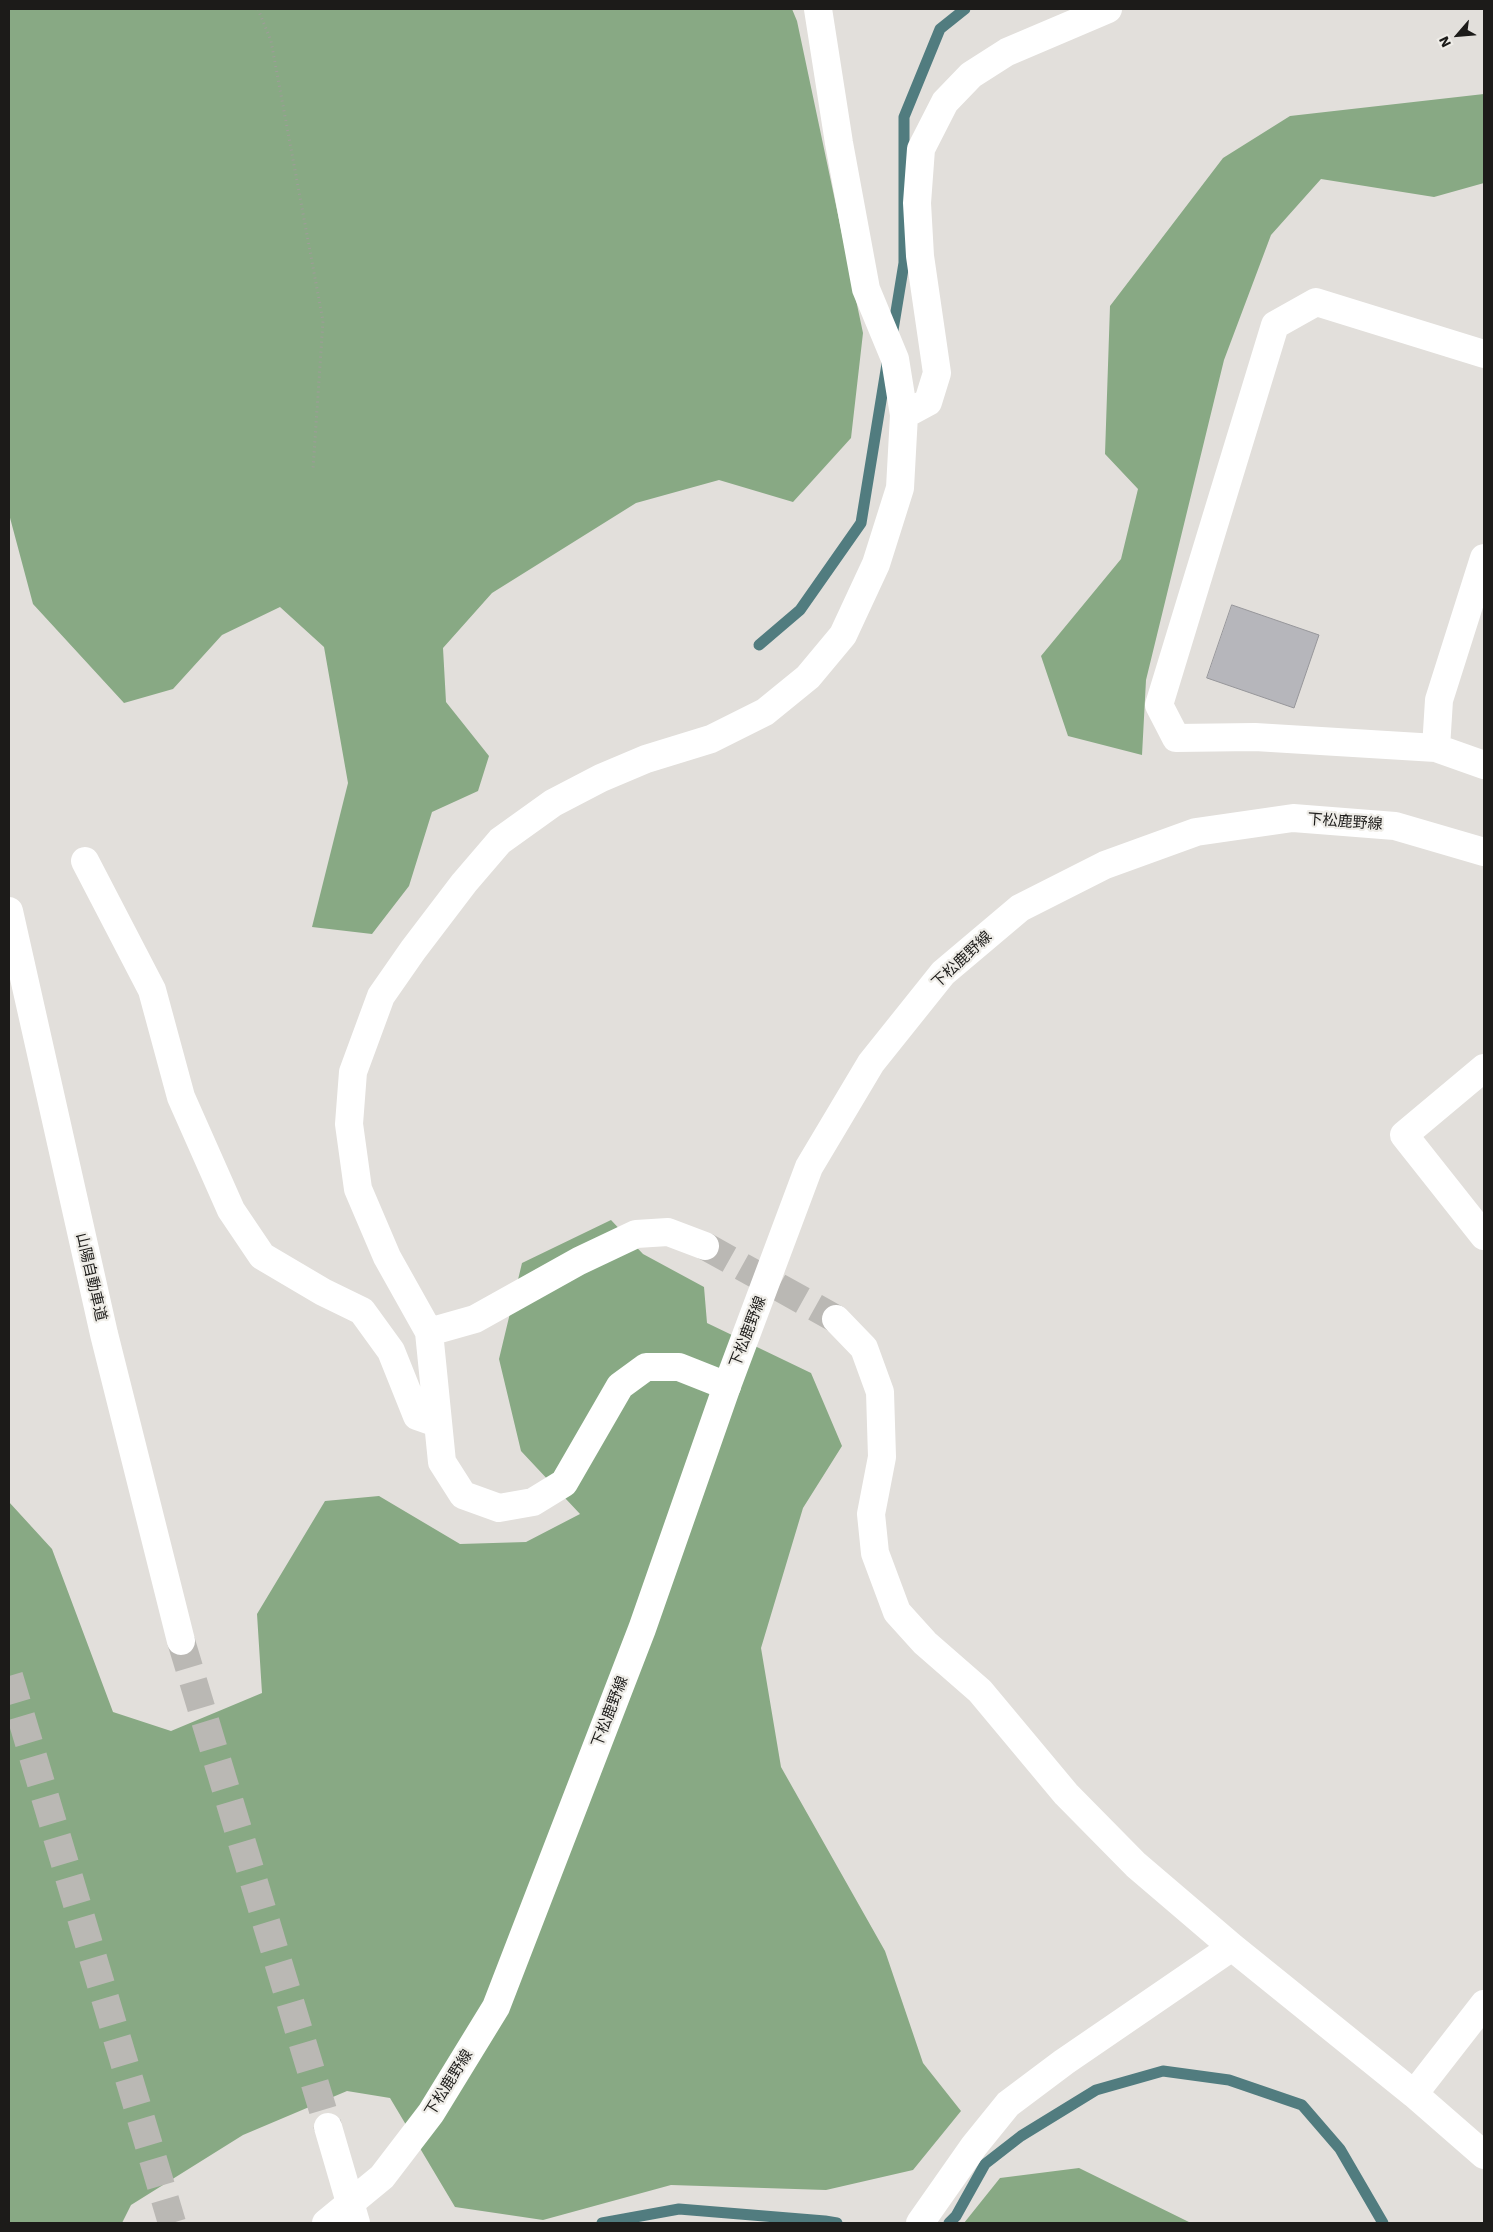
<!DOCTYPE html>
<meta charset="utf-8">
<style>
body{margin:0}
#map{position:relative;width:1493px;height:2232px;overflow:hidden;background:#e2dfdb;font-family:"Work Sans",sans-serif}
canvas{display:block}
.frame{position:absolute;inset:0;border:10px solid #1c1b19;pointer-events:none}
.north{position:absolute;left:1433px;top:10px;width:50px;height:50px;-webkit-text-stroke:4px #efede8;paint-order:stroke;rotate:243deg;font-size:14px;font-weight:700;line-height:20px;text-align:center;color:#1c1b19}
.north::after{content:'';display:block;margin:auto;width:18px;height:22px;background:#1c1b19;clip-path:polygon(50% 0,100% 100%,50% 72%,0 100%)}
</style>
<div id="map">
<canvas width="1493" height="2232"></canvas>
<div class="frame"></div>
<div class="north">N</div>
</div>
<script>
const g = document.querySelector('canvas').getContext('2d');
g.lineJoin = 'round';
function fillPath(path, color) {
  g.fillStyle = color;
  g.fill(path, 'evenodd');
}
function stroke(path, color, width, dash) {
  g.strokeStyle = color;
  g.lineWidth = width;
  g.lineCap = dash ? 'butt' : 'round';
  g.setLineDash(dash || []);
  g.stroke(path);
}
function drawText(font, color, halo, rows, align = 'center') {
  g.font = font + ' "Work Sans","Noto Sans JP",sans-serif';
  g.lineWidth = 4.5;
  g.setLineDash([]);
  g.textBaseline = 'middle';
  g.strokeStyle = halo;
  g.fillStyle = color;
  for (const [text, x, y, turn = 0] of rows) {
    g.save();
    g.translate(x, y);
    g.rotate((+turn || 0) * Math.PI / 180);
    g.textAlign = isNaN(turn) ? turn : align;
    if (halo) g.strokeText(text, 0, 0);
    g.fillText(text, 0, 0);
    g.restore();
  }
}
const forest = new Path2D(`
 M 9,9 L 792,9 L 797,21 L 863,333 L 851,438 L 793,502 L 719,480 L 636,503 L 492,593 L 443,648 L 446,702 L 489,756 L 478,791 L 432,812 L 409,886 L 372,934 L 312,927 L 348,783 L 324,647 L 280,607 L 222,635 L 173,689 L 124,703 L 33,604 L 9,514 Z
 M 1484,94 L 1484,183 L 1434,197 L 1321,179 L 1271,235 L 1224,360 L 1146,680 L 1142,755 L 1068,736 L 1041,656 L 1121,559 L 1138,489 L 1105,454 L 1110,306 L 1223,158 L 1290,116 Z
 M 611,1220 L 643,1254 L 704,1287 L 707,1323 L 811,1373 L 842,1446 L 803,1508 L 761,1648 L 781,1767 L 885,1951 L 923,2063 L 961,2111 L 913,2170 L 826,2190 L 671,2185 L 543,2220 L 455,2207 L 390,2098 L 347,2091 L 243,2135 L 131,2205 L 122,2223 L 9,2223 L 9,1502 L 52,1549 L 113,1712 L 171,1731 L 262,1693 L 257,1614 L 325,1501 L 379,1496 L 460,1544 L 526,1542 L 580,1514 L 521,1451 L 499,1359 L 522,1263 Z
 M 1079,2168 L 1191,2223 L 964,2223 L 1000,2178 Z`);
const stream = new Path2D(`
 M 892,336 L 904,263 L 904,117 L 940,29 L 965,9
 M 759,645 L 800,610 L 861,523 L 887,364
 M 602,2223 L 679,2209 L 825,2221 L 837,2223
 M 949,2223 L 956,2216 L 985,2164 L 1021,2136 L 1096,2090 L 1163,2071 L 1229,2080 L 1302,2105 L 1340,2149 L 1383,2223`);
const building = new Path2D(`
 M 1232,605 L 1319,635 L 1294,708 L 1207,678 Z`);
const streetTunnel = new Path2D(`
 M 705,1246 L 836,1319`);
const highwayTunnel = new Path2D(`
 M 181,1641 L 328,2127
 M 9,1676 L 172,2223`);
const path = new Path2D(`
 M 258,9 L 271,41 L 323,321 L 313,469`);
const street = new Path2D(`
 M 1484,354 L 1316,302 L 1275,325 L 1159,705 L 1176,738 L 1255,737 L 1436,748 L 1439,700 L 1484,558
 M 904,415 L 928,402 L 937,373 L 920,256 L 917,203 L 921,149 L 945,102 L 971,75 L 1007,52 L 1108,9
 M 1436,748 L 1484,765
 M 85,861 L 152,990 L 181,1097 L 231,1210 L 262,1256 L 323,1292 L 362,1311 L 391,1351 L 417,1416 L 437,1423
 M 1484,1068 L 1404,1135 L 1484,1236
 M 836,1319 L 864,1348 L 880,1392 L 882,1457 L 871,1514 L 875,1553 L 897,1612 L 925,1643 L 980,1691 L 1066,1794 L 1136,1865 L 1232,1947 L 1414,2094 L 1484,2155
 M 429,1332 L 475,1319 L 579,1261 L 636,1234 L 668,1232 L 705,1246
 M 727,1386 L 679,1367 L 646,1367 L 620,1386 L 564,1483 L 533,1502 L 499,1508 L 463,1495 L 442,1462 L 429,1332 L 387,1257 L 358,1189 L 349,1124 L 353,1072 L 381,996 L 413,950 L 464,883 L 500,841 L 553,803 L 601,778 L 646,759 L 711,739 L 765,712 L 808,677 L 843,635 L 876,564 L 900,488 L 904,415 L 895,359 L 866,289 L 839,143 L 818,9
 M 1414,2094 L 1484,2004
 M 920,2223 L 974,2146 L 1008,2104 L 1064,2062 L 1232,1947`);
const primary = new Path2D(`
 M 326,2223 L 382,2177 L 431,2113 L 496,2007 L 642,1629 L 727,1386 L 809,1167 L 871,1063 L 943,973 L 1020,908 L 1105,865 L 1196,832 L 1293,818 L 1395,826 L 1484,852`);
const highway = new Path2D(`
 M 9,911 L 104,1334 L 181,1641
 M 328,2127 L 356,2223`);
const streetNames = [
 ["下松鹿野線",1345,822,4],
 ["下松鹿野線",962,960,-43],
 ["山陽自動車道",91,1277,77],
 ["下松鹿野線",748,1332,-69],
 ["下松鹿野線",610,1712,-69],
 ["下松鹿野線",449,2083,-58]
];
fillPath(forest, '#88a984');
stroke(stream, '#517c7f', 11);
fillPath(building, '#b6b6bb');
stroke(building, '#96969a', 1);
stroke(streetTunnel, '#bab8b4', 28, [28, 14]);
stroke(highwayTunnel, '#bab8b4', 28, [28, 14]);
stroke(path, '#9f9c99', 3, [1, 4]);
stroke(street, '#fff', 28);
stroke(primary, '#fff', 28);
stroke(highway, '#fff', 28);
drawText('15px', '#1c1b19', '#efede8', streetNames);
</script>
